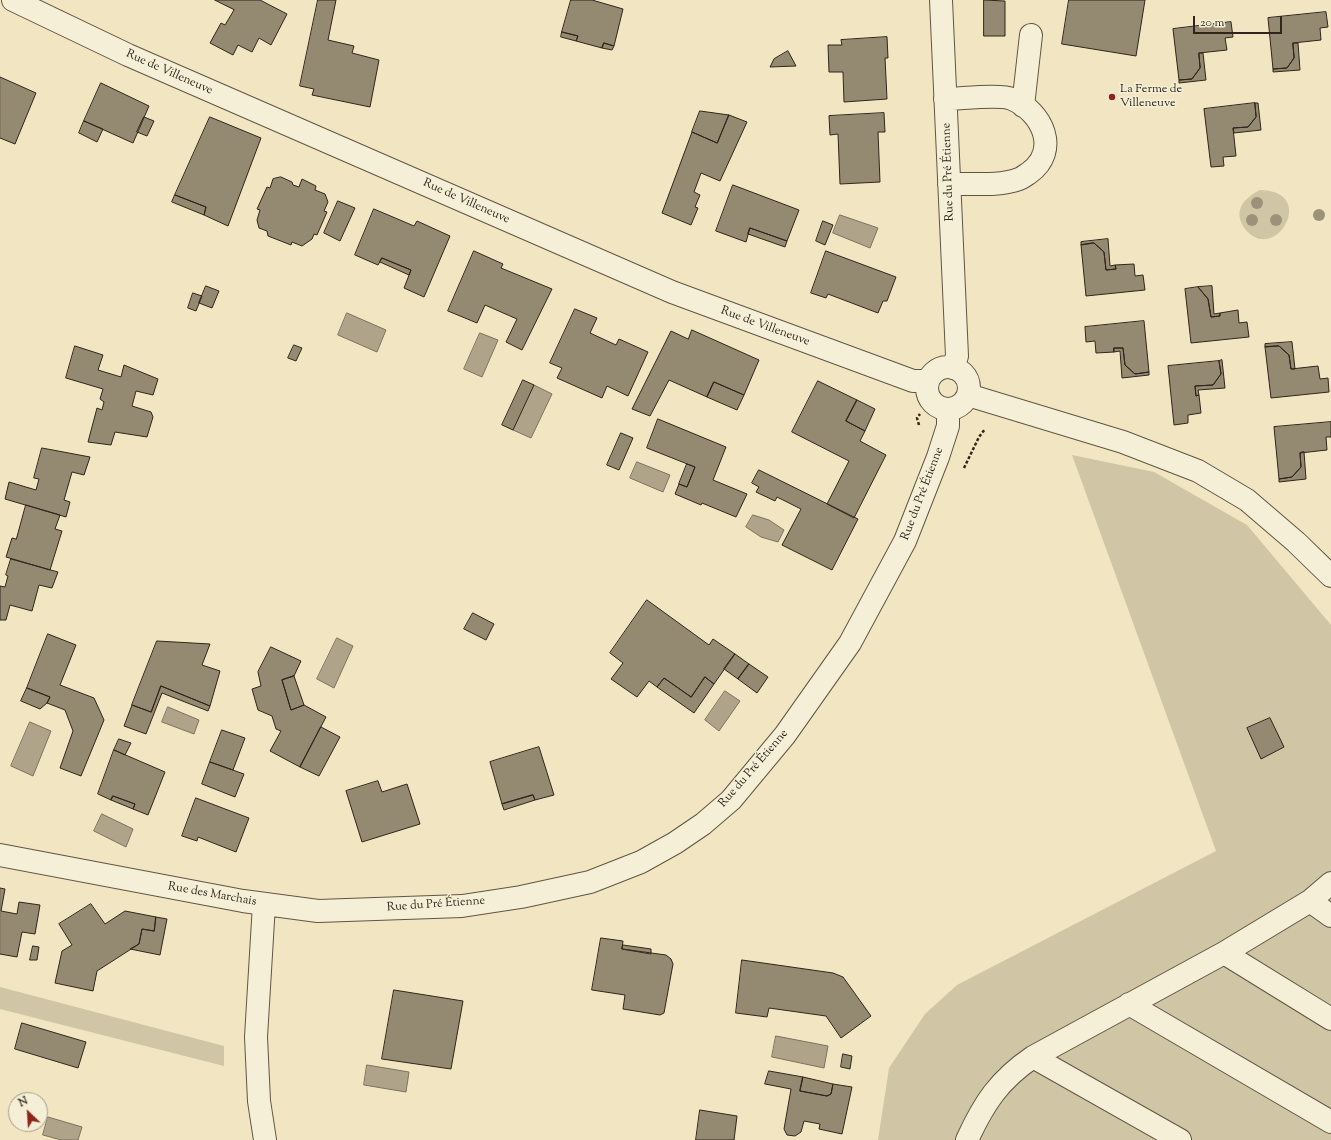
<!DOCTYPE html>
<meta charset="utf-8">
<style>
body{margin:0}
#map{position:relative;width:1331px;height:1140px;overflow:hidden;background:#f1e6c1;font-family:"Sorts Mill Goudy",serif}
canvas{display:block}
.north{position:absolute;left:8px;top:1092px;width:40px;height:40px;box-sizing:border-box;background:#f6efd7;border:1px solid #a69e8c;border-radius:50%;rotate:335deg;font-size:11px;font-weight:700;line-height:16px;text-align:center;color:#2f251b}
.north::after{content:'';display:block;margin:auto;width:14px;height:18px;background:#8f2418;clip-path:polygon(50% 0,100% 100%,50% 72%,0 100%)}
.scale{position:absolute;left:1193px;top:16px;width:89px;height:18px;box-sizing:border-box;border:2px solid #2f251b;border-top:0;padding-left:5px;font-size:12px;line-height:14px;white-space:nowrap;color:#2f251b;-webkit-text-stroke:3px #f6efd7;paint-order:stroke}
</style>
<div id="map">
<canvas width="1331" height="1140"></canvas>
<div class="north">N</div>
<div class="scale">20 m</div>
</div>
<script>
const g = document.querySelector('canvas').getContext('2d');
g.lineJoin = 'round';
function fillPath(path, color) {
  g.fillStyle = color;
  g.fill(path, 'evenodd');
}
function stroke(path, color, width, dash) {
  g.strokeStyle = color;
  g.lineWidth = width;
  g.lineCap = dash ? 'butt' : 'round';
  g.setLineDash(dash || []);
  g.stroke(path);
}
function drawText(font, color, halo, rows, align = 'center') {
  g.font = font + ' "Sorts Mill Goudy",serif';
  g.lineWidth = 3;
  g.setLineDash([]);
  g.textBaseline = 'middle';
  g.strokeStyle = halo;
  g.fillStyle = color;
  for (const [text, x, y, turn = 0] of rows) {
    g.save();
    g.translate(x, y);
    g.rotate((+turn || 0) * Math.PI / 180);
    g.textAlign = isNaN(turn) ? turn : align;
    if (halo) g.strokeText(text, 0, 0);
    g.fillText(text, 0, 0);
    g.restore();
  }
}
const green = new Path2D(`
 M 1260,190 C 1319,191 1275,266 1245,229 C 1232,211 1244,198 1260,190 Z
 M 1072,455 L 1154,472 L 1247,525 L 1331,625 L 1331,1140 L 878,1140 L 889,1068 L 925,1014 L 957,985 L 1216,851 Z
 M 0,987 L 224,1046 L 224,1066 L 0,1009 Z`);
const water = new Path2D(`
 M 840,215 L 878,228 L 870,248 L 833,233 Z
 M 347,313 L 386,330 L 377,352 L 338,335 Z
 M 480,333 L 498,340 L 482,377 L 464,369 Z
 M 534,385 L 552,394 L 531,438 L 513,430 Z
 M 637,462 L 670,475 L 663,492 L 630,478 Z
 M 753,515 L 769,520 L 784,530 L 778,542 L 761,537 L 746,527 Z
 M 337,638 L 353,646 L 334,688 L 317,679 Z
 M 725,691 L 740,701 L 719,731 L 705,720 Z
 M 168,707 L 199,720 L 194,734 L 162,722 Z
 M 30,722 L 51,731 L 33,776 L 11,766 Z
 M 102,814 L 133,829 L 126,847 L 94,831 Z
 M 776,1036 L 828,1046 L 824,1068 L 772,1057 Z
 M 367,1065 L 409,1072 L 406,1092 L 364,1085 Z
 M 48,1117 L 82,1127 L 78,1140 L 61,1140 L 43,1135 Z`);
const building = new Path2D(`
 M 215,0 L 260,0 L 287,14 L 271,45 L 259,38 L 252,52 L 238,45 L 233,55 L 210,43 L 221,23 L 225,25 L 234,10 Z
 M 318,0 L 336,0 L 328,40 L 354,46 L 352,53 L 379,60 L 370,107 L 312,95 L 314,89 L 300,86 Z
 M 571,0 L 592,0 L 623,9 L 614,46 L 604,43 L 602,48 L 576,41 L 578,36 L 562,32 Z
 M 984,0 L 1005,1 L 1005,36 L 984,36 Z
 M 1069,0 L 1145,0 L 1136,56 L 1062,44 Z
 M 1326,12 L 1328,27 L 1320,28 L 1321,40 L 1293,43 L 1294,58 L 1287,68 L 1273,69 L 1268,18 Z
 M 1231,22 L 1233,37 L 1225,38 L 1227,50 L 1199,53 L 1200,68 L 1192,79 L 1179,80 L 1173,29 Z
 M 562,32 L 578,36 L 576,41 L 561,37 Z
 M 887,37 L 888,58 L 885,58 L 887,99 L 844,102 L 843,72 L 829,72 L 828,45 L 842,45 L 841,40 Z
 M 604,43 L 614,46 L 612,50 L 602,48 Z
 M 1293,43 L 1298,43 L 1300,70 L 1273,72 L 1273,69 L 1287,68 L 1294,58 Z
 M 788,51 L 796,66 L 770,67 L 774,59 Z
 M 1199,53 L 1203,53 L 1206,80 L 1179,83 L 1179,80 L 1192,79 L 1200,68 Z
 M 0,77 L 36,93 L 15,144 L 0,138 Z
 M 101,83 L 149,106 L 133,143 L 84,121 Z
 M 1255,103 L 1256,117 L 1248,127 L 1233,128 L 1236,156 L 1223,157 L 1224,166 L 1211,167 L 1204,109 Z
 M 1255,103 L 1258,103 L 1261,130 L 1234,133 L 1233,128 L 1248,127 L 1256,117 Z
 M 700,111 L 729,115 L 717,143 L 692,132 Z
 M 884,113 L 885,132 L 878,132 L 880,182 L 840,184 L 838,134 L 830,135 L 829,116 Z
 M 729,115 L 747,122 L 720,181 L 701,173 L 694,192 L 700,195 L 695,207 L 698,208 L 691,225 L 662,213 L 692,132 L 717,143 Z
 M 144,117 L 154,121 L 147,136 L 137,132 Z
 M 210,117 L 261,138 L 228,226 L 204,215 L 206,207 L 175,195 Z
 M 84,121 L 103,129 L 97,142 L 79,133 Z
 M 281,177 L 292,182 L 293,185 L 299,187 L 302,179 L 316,186 L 315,190 L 325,194 L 328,202 L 324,211 L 327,212 L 317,235 L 314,234 L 312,239 L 302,246 L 292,242 L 291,245 L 268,236 L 267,231 L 259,228 L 257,220 L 260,210 L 257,209 L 267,187 L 270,188 L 273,179 Z
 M 733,185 L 799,210 L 787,241 L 750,228 L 746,242 L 716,231 Z
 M 175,195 L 206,207 L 204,215 L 172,202 Z
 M 338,201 L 355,208 L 340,241 L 324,233 Z
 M 374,209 L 414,226 L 417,221 L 450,236 L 424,297 L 404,288 L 411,270 L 382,258 L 378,265 L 355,255 Z
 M 823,221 L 833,225 L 825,245 L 816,241 Z
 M 750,228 L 787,241 L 785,247 L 748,234 Z
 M 1108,239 L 1110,266 L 1115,265 L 1116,269 L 1106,270 L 1104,252 L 1094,243 L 1081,245 L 1081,242 Z
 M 1094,243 L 1104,252 L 1106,270 L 1116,269 L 1115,265 L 1134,264 L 1135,276 L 1143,275 L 1145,290 L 1086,296 L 1081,245 Z
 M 474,251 L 503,264 L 501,268 L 552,289 L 522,350 L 506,342 L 517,319 L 485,305 L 477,323 L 448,311 Z
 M 826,251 L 896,277 L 887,301 L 883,301 L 878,313 L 828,294 L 826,298 L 811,293 Z
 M 382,258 L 411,270 L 409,275 L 380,262 Z
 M 206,286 L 219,291 L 212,308 L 199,303 Z
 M 1212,286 L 1214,314 L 1220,313 L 1220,316 L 1211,317 L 1208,299 L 1198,287 Z
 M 1198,287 L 1208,299 L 1211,317 L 1220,316 L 1220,313 L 1238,310 L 1239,323 L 1247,322 L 1249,337 L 1191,343 L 1185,289 Z
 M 193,293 L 202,296 L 196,311 L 188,308 Z
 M 575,309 L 597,318 L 590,333 L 616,345 L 619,339 L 648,352 L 628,396 L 607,386 L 602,398 L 557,378 L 562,368 L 550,363 Z
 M 1144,321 L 1149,372 L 1135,374 L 1125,365 L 1123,348 L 1114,348 L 1114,352 L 1096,353 L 1095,341 L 1086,342 L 1085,327 Z
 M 692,330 L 759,360 L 744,395 L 714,382 L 707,397 L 669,380 L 650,416 L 632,409 L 671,331 L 688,339 Z
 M 1292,342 L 1295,369 L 1291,369 L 1289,355 L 1279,346 L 1265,347 L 1265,344 Z
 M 294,345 L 302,348 L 296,361 L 288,358 Z
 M 75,346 L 103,355 L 98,370 L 121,377 L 124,365 L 158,379 L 153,395 L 136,391 L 132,406 L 151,412 L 153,417 L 147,437 L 115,432 L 111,445 L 88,442 L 97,408 L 102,410 L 104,402 L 100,399 L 103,389 L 66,378 Z
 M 1279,346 L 1289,355 L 1291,369 L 1318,366 L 1320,379 L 1328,378 L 1329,392 L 1271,398 L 1265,347 Z
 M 1114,348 L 1123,348 L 1125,365 L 1135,374 L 1149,372 L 1149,375 L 1122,378 L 1120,351 L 1114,352 Z
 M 1222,360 L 1225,388 L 1198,390 L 1199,395 L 1196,396 L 1195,386 L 1213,385 L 1221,374 L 1219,361 Z
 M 1219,361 L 1221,374 L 1213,385 L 1195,386 L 1196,396 L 1199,395 L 1201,413 L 1188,415 L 1188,423 L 1174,425 L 1168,366 Z
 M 523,380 L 534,385 L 513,430 L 502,425 Z
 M 818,381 L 857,400 L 846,421 L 865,431 L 860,441 L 886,455 L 854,518 L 827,504 L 849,461 L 792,432 Z
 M 714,382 L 744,395 L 737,410 L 707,397 Z
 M 857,400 L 875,409 L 865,431 L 846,421 Z
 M 658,419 L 726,447 L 713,480 L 747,494 L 736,517 L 702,503 L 701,505 L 675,494 L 679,484 L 687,487 L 695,467 L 647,448 Z
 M 1331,422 L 1331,437 L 1326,437 L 1327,450 L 1300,453 L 1301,467 L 1292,477 L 1279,479 L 1274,427 Z
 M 621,433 L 633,438 L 619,470 L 607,465 Z
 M 42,448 L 90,457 L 84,475 L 72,472 L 64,500 L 70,502 L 66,517 L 5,499 L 9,482 L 36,490 L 39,479 L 34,478 Z
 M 1304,452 L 1306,479 L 1279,482 L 1279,479 L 1292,477 L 1301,467 L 1300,453 Z
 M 687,464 L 695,467 L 687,487 L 679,484 Z
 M 759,470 L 858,519 L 832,570 L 782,545 L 801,509 L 777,497 L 775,501 L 756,492 L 759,487 L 752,483 Z
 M 26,505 L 60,515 L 55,529 L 62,531 L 50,570 L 6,557 L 12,538 L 16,539 Z
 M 11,559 L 58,572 L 52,588 L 39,585 L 32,611 L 10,605 L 6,620 L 0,620 L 0,586 L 5,587 L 8,576 L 6,575 Z
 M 647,600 L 709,645 L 713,639 L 735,654 L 714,684 L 705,677 L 691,697 L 664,678 L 657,687 L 649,681 L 637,697 L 611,679 L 623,663 L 610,653 Z
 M 473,613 L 494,624 L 486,640 L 464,629 Z
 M 48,634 L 76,645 L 60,685 L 94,698 L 104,720 L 81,776 L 60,768 L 73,731 L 65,710 L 47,703 L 50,697 L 27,688 Z
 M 157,641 L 210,644 L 202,665 L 220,671 L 210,706 L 161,686 L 151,712 L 132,705 Z
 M 271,647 L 301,661 L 294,676 L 282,680 L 291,710 L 304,705 L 326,717 L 300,767 L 270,751 L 281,731 L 276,729 L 272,716 L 258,710 L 252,689 L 261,686 L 258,672 Z
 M 735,654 L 749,664 L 738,679 L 724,669 Z
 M 749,664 L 768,677 L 757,693 L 738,679 Z
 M 294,676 L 304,705 L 291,710 L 282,680 Z
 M 705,677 L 714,684 L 694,713 L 657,687 L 664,678 L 691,697 Z
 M 161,686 L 210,706 L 208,711 L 162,693 L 146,734 L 124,726 L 132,705 L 151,712 Z
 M 27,688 L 50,697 L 47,703 L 40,709 L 21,701 Z
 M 1270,718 L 1284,747 L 1261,759 L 1247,728 Z
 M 321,727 L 340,737 L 319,776 L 300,767 Z
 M 222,730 L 245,738 L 233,770 L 210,762 Z
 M 119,739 L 131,743 L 125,755 L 114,750 Z
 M 539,747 L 554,795 L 535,800 L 533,795 L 502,804 L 490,762 Z
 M 114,750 L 165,772 L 148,815 L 133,809 L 135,804 L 113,796 L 111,800 L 98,794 Z
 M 210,762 L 244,774 L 235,797 L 202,784 Z
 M 378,781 L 382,792 L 407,784 L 420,824 L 362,842 L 346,791 Z
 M 533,795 L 535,800 L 504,810 L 502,804 Z
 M 113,796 L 135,804 L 133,809 L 111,800 Z
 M 196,798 L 249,818 L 236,852 L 198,837 L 197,841 L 182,836 Z
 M 0,888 L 5,889 L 1,911 L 17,914 L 19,902 L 40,905 L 35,934 L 22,932 L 17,957 L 0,954 Z
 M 91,904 L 105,924 L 125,911 L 156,917 L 154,931 L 142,929 L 139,944 L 97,971 L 93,991 L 55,983 L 62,951 L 72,945 L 59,924 Z
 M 156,917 L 167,919 L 160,955 L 130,949 L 139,944 L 142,929 L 154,931 Z
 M 601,938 L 623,941 L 622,949 L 666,955 L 671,959 L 673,964 L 664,1013 L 660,1015 L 623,1009 L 625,995 L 592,990 Z
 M 623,945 L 651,949 L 651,954 L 622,949 Z
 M 33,946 L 39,947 L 37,960 L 30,960 Z
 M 742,960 L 833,973 L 843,977 L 871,1016 L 841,1038 L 826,1016 L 769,1008 L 767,1017 L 736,1013 Z
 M 394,990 L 463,1001 L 451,1069 L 382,1059 Z
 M 22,1023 L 86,1042 L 78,1068 L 15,1049 Z
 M 843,1054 L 852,1056 L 850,1069 L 841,1067 Z
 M 769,1071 L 803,1077 L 800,1091 L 827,1096 L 831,1094 L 833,1084 L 852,1087 L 842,1134 L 819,1129 L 820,1124 L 804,1121 L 801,1132 L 795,1136 L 787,1135 L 784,1129 L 791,1089 L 765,1084 Z
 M 803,1077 L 833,1084 L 831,1094 L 827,1096 L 800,1091 Z
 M 700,1110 L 737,1116 L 734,1140 L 696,1140 Z`);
const path = new Path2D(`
 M 919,425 L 917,418 L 920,414
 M 964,468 L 979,437 L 985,429`);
const minor = new Path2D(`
 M 13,0 L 128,55 L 672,292 L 913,381 L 928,381
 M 941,0 L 957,356 L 953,368
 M 945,99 C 960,99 1000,94 1012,99 C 1043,112 1060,151 1029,173 C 1026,175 1022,178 1019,179 C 998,187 971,183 949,184
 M 1023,106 L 1031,35
 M927 388a21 21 0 1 1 42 0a21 21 0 1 1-42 0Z
 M 968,395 L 1123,442 L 1198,471 L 1247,500 L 1296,542 L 1331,576
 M 0,855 L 243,901 L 318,911 L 462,906 L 521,897 L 590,882 L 641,862 L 675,843 L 703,824 L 731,800 L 785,735 L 850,643 L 905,541 L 938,457 L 948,426 L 948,410
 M 1310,901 L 1331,916
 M 264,904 L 256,1037 L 259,1101 L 265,1140
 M 1224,953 L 1331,1019
 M 1129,1004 L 1331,1122
 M 1033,1057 L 1180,1140
 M 967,1140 C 984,1103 999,1080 1033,1057 L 1224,953 L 1310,901 L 1331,883`);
const trees = [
 [1257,203],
 [1319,215],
 [1252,220],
 [1276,220]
];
const markers = [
 [1112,97,4,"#8f2418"]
];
const streetNames = [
 ["Rue de Villeneuve",169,73,24],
 ["Rue du Pré Étienne",949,172,-92],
 ["Rue de Villeneuve",466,202,24],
 ["Rue de Villeneuve",765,327,20],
 ["Rue du Pré Étienne",923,494,-69],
 ["Rue du Pré Étienne",754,769,-49],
 ["Rue des Marchais",212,895,10],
 ["Rue du Pré Étienne",436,905,-4]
];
const poiNames = [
 ["La Ferme de",1120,90],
 ["Villeneuve",1120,104]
];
fillPath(green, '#d0c5a5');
fillPath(water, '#afa489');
stroke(water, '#7c715d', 1);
fillPath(building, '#948971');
stroke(building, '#2f251b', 1);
stroke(minor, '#605544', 24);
stroke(path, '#2f251b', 2.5, [3, 2]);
stroke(minor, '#f6efd7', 22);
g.fillStyle = '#9c9279';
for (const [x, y] of trees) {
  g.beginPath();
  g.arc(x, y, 6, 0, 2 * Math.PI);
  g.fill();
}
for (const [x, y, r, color] of markers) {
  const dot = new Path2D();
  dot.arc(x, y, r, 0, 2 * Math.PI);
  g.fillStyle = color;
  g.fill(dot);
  stroke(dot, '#f6efd7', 1.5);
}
drawText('12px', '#2f251b', '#f6efd7', streetNames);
drawText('12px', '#2f251b', '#f6efd7', poiNames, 'left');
</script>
